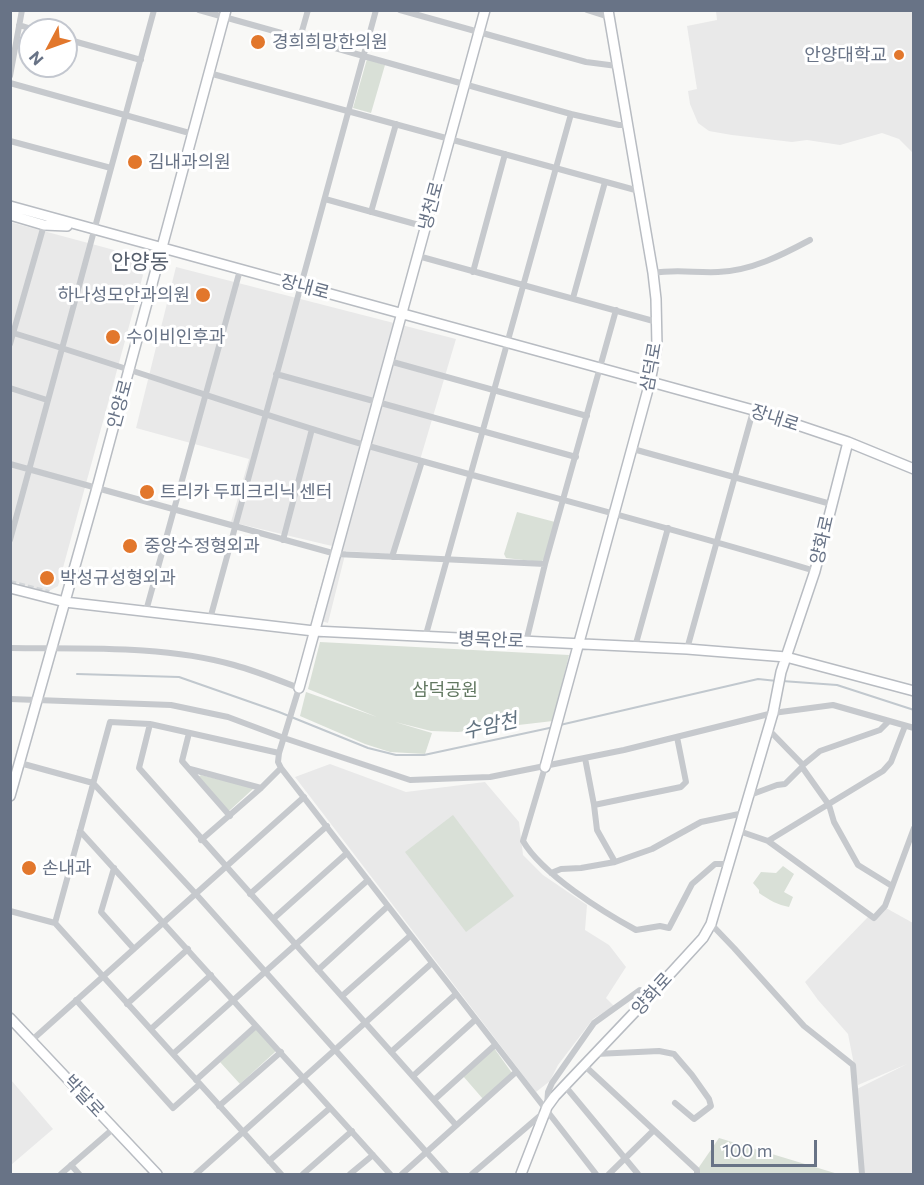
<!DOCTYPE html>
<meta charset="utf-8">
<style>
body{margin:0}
#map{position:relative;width:924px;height:1185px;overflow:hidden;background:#f8f8f6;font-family:Commissioner,sans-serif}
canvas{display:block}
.frame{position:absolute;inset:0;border:12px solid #687386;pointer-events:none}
.north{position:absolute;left:18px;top:18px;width:60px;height:60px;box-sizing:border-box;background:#fff;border:2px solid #c3c7cf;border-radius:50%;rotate:229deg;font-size:16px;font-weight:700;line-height:24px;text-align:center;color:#687386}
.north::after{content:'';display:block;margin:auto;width:21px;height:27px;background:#e2772c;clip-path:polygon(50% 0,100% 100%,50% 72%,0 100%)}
.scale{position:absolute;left:711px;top:1140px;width:106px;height:27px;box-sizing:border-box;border:3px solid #687386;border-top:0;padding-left:8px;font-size:18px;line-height:21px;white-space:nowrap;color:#687386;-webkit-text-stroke:4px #fff;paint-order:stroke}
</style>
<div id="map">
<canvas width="924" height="1185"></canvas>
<div class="frame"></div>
<div class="north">N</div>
<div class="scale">100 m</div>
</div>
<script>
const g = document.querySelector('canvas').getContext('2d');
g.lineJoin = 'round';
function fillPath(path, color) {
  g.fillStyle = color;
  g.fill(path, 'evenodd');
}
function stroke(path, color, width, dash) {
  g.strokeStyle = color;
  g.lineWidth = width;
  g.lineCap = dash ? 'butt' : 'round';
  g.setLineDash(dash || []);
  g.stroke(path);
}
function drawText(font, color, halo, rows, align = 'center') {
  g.font = font + ' Commissioner,"Noto Sans KR",sans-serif';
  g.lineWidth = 6;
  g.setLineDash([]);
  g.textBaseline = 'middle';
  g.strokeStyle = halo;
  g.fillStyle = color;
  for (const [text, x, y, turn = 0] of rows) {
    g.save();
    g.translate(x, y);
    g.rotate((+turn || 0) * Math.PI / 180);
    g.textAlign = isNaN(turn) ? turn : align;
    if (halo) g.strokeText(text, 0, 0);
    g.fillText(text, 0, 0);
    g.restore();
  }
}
const built = new Path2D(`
 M 716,11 L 913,11 L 913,153 L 899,139 L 882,133 L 840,145 L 807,140 L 792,142 L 732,135 L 709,131 L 698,123 L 690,104 L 688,91 L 697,89 L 687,26 L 717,20 Z
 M 10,222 L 129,254 L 143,275 L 58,586 L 47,592 L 11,581 Z
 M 176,267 L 456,339 L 392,554 L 346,551 L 328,623 L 312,618 L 332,546 L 231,522 L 249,459 L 136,428 Z
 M 330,764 L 406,792 L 485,782 L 519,822 L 523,855 L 543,875 L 587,905 L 585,930 L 609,945 L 626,967 L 606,998 L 614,1006 L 593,1019 L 558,1065 L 550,1081 L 536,1092 L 295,777 Z
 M 886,908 L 913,923 L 913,1174 L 862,1174 L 855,1090 L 907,1064 L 858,1085 L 848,1034 L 818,1000 L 805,982 L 868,917 Z
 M 11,1080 L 53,1129 L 11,1165 L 10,1165 Z`);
const green = new Path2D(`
 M 367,59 L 385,65 L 371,113 L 353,108 Z
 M 517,512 L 555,522 L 544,559 L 541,562 L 506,558 L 504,554 Z
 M 320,642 L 569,655 L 553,721 L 458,732 L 431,731 L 395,722 L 432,733 L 425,754 L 390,752 L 365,744 L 300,716 L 306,692 L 377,717 L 308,689 Z
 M 201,775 L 254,788 L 229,811 L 198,777 Z
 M 453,815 L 514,896 L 466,932 L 405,852 Z
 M 783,866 L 794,874 L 784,892 L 793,897 L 789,907 C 778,905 769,900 759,893 L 759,890 L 753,883 L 761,872 L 776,873 Z
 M 255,1030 L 258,1030 L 275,1050 L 275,1052 L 240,1084 L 220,1062 Z
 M 494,1048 L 512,1073 L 483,1099 L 463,1076 Z
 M 719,1138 L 838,1174 L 697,1174 L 697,1170 Z`);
const stream = new Path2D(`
 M 77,674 L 179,677 L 279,712 L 368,748 L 396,755 L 424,755 L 554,727
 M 782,681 L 837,685 L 914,710
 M 560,725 L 758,679 L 777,681`);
const streetTunnel = new Path2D(`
 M 10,583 L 49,593`);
const street = new Path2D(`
 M 199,10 L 571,114 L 619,125 L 627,125
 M 400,10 L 586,62 L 617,66
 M 587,10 L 609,17
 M 19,25 L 35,30
 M 300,38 L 308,10
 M 66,39 L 141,60
 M 209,73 L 639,191
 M 10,76 L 22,10
 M 10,83 L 193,134
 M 10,141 L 111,168
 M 325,199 L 426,227
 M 371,212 L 396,124
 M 418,256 L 657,322
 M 473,272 L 505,154
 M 653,273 C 676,269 695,273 718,272 C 751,271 782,255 810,240
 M 573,298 L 605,182
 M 10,332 C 129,368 246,410 365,445 C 515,488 666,526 815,571
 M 10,344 L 44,225
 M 389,361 L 587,416
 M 276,374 L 576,457
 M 10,388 L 47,400
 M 633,449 L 831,504
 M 10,464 L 336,554 L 545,564
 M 10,540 L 154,10
 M 283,540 L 312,429
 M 392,557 L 422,461
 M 146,611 L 240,270
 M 210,619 L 376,10
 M 425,638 L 571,114
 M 526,642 L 545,564 L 616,310
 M 635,647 L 668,528
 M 10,648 C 83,649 164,645 234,665 C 256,671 278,680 299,688 L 279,753 L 278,762 L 281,768 L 596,1174
 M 687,649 L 755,404
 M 10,699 L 171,705 L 228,717 L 284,738 L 410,780 L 490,777 L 624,750 L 773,713 L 833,705 L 914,728
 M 150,724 L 139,768 L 456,1125
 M 768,729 L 803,765 L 802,767 L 829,805 L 834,822 L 858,865 L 892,886
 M 189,733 L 182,761 L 230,816
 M 585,758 L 594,805 L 681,787 L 686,782 L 677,737
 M 20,763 L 93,783 L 195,893 L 446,1174
 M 803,765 L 820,751 L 880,730 L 889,721
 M 545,767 L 523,841 C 542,874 603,912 636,930 L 660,926 L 669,928 L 692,884 L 715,864 L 730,864
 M 190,769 L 261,788
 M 750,795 L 777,785 L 785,784 L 802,767
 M 594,805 L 597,830 L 615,862
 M 80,831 L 390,1174
 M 739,831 L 768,841 L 874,918 L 885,906 L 914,828
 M 201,840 L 261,788 L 281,768
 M 768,841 L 883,771 L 891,762 L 905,726
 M 114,868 L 101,912 L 134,949
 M 551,873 L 561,869 L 581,868 L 615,862 L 652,849 L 701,822 L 744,813
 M 250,894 L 327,826
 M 10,911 L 55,923 L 281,1174
 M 273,919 L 347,853
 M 55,923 L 110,722 L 150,724 L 279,753
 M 711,924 L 734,948 L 804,1026 L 853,1065 L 862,1174
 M 318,970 L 388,906
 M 342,996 L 410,936
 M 76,1000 L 173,1108 L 200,1084
 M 127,1004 L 188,949
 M 151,1029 L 211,975
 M 32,1040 L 304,797
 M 391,1052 L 456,994
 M 173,1054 L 368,880
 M 596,1054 L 659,1051 L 674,1054 L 692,1075 L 709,1099 L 711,1106 L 694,1119 L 675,1103
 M 585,1066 L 697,1170 L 697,1174
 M 413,1076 L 475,1020
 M 196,1080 L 256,1026
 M 565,1086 L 638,1174
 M 434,1100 L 495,1045
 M 547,1105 L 548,1092 L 552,1083 L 594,1023 L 640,990 L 649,997
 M 219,1106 L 281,1052
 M 269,1161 L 330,1108
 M 71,1165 L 79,1174
 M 61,1174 L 114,1128
 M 196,1174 L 432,963
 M 303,1174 L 352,1131
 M 350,1174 L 373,1155
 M 402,1174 L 516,1072
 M 472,1174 L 542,1114
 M 609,1174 L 654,1130`);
const secondary = new Path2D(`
 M 10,206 L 753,410 L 848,442 L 914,469
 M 10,215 L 44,225 L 67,226
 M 10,588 L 65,602 L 314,631 L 687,649 L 786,657 L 914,691
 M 299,688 L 485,10
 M 545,767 L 650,382 L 657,346 L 656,299 L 653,273 L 608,10
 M 10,796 L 97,488 L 226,10
 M 10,1018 L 157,1174
 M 521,1174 L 547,1107 L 555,1096 L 649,997 L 703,938 L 711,924 L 773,713 L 781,672 L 815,571 L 848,442`);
const markers = [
 [258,42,8,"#e2772c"],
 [899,55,6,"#e2772c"],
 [135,162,8,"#e2772c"],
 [203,295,8,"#e2772c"],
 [113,337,8,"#e2772c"],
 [147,492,8,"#e2772c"],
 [130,546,8,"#e2772c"],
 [47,578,8,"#e2772c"],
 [29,868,8,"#e2772c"]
];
const poiNames = [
 ["경희희망한의원",272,42],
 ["안양대학교",887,55,"right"],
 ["김내과의원",148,162],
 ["하나성모안과의원",190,295,"right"],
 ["수이비인후과",126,337],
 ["트리카 두피크리닉 센터",160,492],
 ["중앙수정형외과",144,546],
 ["박성규성형외과",60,578],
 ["손내과",42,868]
];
const streetNames = [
 ["냉천로",431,206,-75],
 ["장내로",305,287,15],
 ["삼덕로",651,367,-80],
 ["안양로",120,404,-75],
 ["장내로",775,418,18],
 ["양화로",822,540,-77],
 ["병목안로",491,640,2],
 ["양화로",652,994,-48],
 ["박달로",84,1096,47]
];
const parkNames = [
 ["삼덕공원",445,690]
];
const waterNames = [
 ["수암천",490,726,-13]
];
const quarterNames = [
 ["안양동",140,262]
];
fillPath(built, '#e9e9e9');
fillPath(green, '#d9e0d7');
stroke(stream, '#c1c8ce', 2);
stroke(streetTunnel, '#d4d7da', 6, [6, 3]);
stroke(secondary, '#b8bcc2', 12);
stroke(street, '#c6c9cd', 6);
stroke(secondary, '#fff', 9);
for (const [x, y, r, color] of markers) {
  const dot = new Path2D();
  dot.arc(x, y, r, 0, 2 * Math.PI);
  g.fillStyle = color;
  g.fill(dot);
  stroke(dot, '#fff', 2);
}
drawText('18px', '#687386', '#fff', poiNames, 'left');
drawText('18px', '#687386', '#fff', streetNames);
drawText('18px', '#637962', '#fff', parkNames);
drawText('italic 20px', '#637482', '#fff', waterNames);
drawText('21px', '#555e6c', '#fff', quarterNames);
</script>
